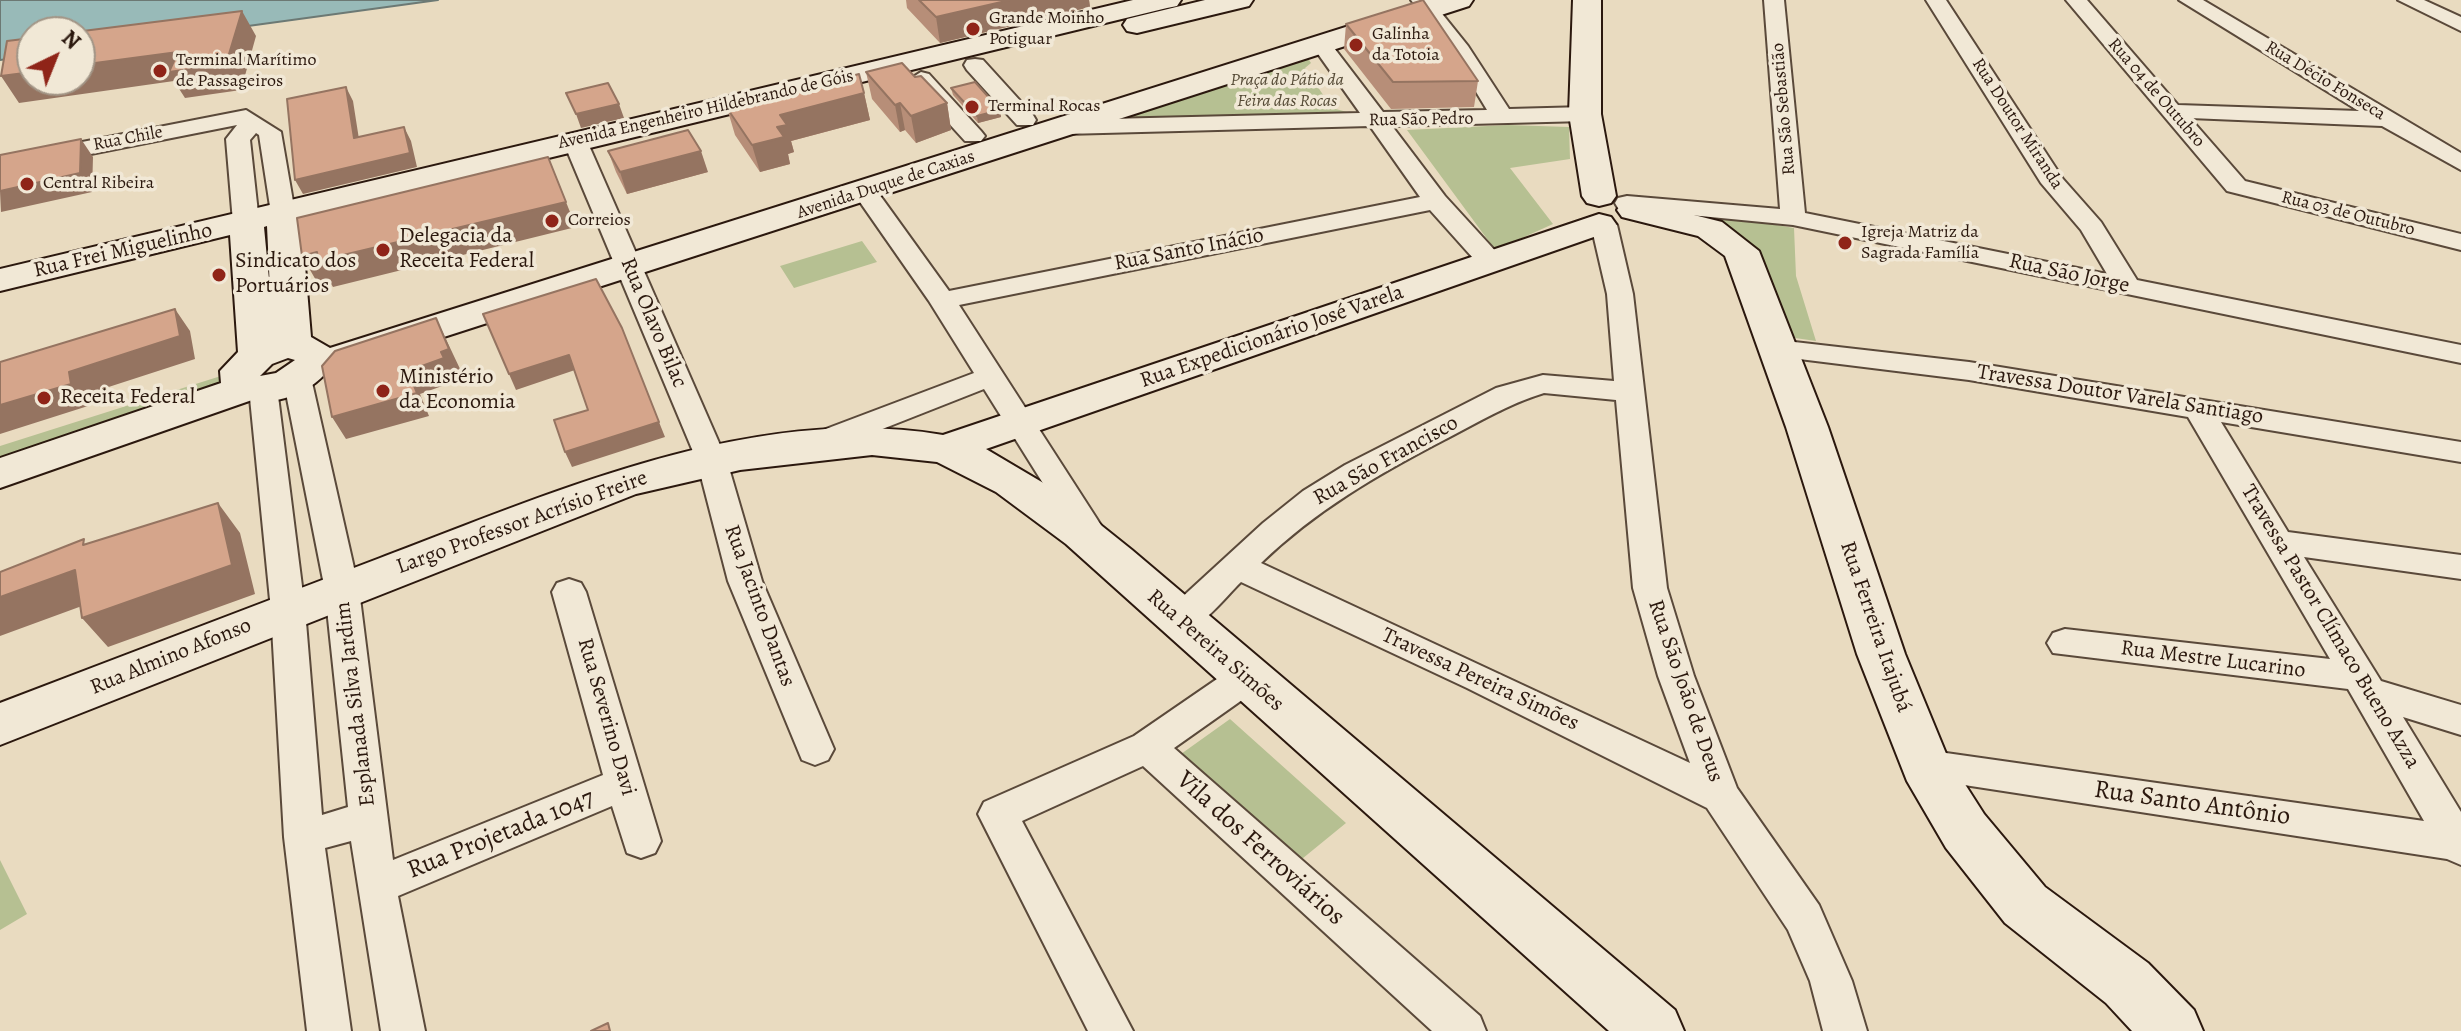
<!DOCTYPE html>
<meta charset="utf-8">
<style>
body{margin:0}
#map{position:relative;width:2461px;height:1031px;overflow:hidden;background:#e9dbc0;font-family:Alegreya,serif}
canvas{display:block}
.north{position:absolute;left:16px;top:16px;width:80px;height:80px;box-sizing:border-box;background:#f1e8d6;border:2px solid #a29586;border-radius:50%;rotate:43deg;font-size:22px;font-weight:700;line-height:32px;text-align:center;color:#2b180e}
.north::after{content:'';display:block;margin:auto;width:28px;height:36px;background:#8f2418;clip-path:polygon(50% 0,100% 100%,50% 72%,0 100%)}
</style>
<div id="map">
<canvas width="2461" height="1031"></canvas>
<div class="north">N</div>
</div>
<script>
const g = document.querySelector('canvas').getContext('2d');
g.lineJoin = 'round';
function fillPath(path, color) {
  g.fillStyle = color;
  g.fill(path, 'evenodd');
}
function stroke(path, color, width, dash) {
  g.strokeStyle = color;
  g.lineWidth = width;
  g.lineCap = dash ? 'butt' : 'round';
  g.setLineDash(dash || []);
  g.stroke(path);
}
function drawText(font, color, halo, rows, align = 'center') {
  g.font = font + ' Alegreya,serif';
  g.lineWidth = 7;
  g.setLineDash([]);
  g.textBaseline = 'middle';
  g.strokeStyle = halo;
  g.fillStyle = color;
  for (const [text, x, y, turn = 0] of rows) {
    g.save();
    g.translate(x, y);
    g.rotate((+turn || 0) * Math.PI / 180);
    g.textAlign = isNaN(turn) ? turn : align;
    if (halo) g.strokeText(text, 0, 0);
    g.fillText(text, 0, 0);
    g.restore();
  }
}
const green = new Path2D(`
 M 1307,57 L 1311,63 L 1305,68 L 1332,108 L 1347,112 L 1349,116 L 1114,120 Z
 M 1508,125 L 1569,127 L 1570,159 L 1510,168 L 1553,224 L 1502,247 L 1493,247 L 1407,130 Z
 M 1707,213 L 1794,228 L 1796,276 L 1816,341 L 1781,336 L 1729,234 Z
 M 862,241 L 877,262 L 794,288 L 780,266 Z
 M 224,375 L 229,391 L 0,467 L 0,446 Z
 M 1230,719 L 1346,823 L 1297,863 L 1181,754 Z
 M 0,860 L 27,914 L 0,930 Z`);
const water = new Path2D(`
 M 0,0 L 438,0 L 80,49 L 80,32 L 32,32 L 32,56 L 0,60 Z`);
const street = new Path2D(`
 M 1411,0 L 1431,0 L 1468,46 L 1509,109 L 1585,107 L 1596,114 L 1585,121 L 1392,126 L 1445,196 L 1499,255 L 1503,261 L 1499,267 L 1481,267 L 1430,210 L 959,305 L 1106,533 L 1101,541 L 1090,545 L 1079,541 L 984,389 L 824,452 L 813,455 L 802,452 L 798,445 L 802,438 L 974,373 L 929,301 L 853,192 L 856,187 L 874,187 L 949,291 L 1420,197 L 1370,126 L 1065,134 L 1054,127 L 1065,120 L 1360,113 L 1311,44 L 1321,38 L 1328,40 L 1383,112 L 1487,110 L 1452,52 Z
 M 1764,0 L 1784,0 L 1805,213 L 2107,274 L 2081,230 L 2041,183 L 1926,0 L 1946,0 L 2063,179 L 2101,222 L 2137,280 L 2461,345 L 2461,363 L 1793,225 L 1618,208 L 1615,203 L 1618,198 L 1627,196 L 1780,209 Z
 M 2066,0 L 2087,0 L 2178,105 L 2359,111 L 2179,0 L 2203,0 L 2461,153 L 2461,170 L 2382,126 L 2190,118 L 2245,181 L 2461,234 L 2461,250 L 2227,191 Z
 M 2398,0 L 2424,0 L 2461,17 L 2461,31 Z
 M 975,59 L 983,60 L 1033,115 L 1036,120 L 1033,125 L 1017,125 L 967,70 L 964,65 L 967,60 Z
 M 921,72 L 929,74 L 981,131 L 985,136 L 981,141 L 965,141 L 913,84 L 910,79 Z
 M 246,110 L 281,132 L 295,213 L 292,218 L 274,218 L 271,213 L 259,135 L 256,133 L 250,140 L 259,222 L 246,230 L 233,222 L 226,139 L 237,125 L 0,172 L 0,158 Z
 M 575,134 L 587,141 L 727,461 L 762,581 L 834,749 L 828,760 L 815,765 L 802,760 L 728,581 L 697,461 L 563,141 Z
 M 1604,217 L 1617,225 L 1633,294 L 1667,588 L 1694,676 L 1737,788 L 1819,905 L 1852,981 L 1867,1031 L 1823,1031 L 1810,981 L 1788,930 L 1707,808 L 1467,688 L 1241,582 C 1221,601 1196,639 1167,629 L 1162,620 L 1167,611 L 1263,523 L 1303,491 L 1345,465 L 1496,388 L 1543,375 L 1614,381 L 1607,294 L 1591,225 ZM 1544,393 L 1616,400 L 1633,588 L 1658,676 L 1690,763 L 1261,563 C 1316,510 1377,475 1444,440 C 1477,423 1508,404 1544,393 Z
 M 1777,340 L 1969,362 L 2461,442 L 2461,462 L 2221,422 L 2288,532 L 2461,555 L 2461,579 L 2304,557 L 2381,681 L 2461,705 L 2461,735 L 2403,717 L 2461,812 L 2461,865 L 2447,859 L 1912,777 L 1906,766 L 1912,755 L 1925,750 L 2424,821 L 2348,689 L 2053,653 L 2047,643 L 2053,633 L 2065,629 L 2330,659 L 2188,417 L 1969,380 L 1767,355 L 1763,349 L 1767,343 Z
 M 297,369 L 307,372 L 311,378 L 359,590 L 393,860 L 603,775 L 552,592 L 557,583 L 569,579 L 581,583 L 586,592 L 661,841 L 655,853 L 641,858 L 627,853 L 612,806 L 398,896 L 425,1031 L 381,1031 L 351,841 L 325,848 L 351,1031 L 307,1031 L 284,837 L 271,610 L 249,388 L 253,381 L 273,381 L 277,388 L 305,610 L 322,815 L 348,807 L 325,590 L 283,378 L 287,372 Z
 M 1246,664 L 1259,668 L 1264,678 L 1259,688 L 1174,748 L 1480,1016 L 1486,1031 L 1432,1031 L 1143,766 L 1022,821 L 1133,1031 L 1088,1031 L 978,814 L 984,802 L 1134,736 L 1233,668 Z`);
const secondary = new Path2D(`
 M 1133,0 L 1181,0 L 1177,6 L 1167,8 L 301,218 L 311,337 L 330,348 L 1431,0 L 1473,0 L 1469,6 L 323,376 C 306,393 277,405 252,400 L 0,488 L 0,458 L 221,383 L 220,371 L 238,352 L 230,235 L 0,291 L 0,269 ZM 267,226 L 270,290 L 264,227 ZM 288,358 L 295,360 L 276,373 L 260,376 L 272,364 Z
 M 1205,0 L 1253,0 L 1249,6 L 1137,33 L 1127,31 L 1123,25 L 1127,19 Z
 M 1573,0 L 1601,0 L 1601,114 L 1616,196 L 1611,203 L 1599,206 L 1587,203 L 1582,196 L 1569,114 Z
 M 1634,200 L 1722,222 L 1759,251 L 1828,427 L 1905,654 L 1947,756 L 1984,814 L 2045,887 L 2148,963 L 2194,1010 L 2203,1031 L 2132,1031 L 2106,1003 L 2005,923 L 1946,848 L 1907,781 L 1857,654 L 1786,427 L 1725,256 L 1698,236 L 1622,217 L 1617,210 L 1622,203 Z
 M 1599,214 L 1611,217 L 1616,224 L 1611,231 L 986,449 L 1062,494 L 1132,550 L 1675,1010 L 1684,1031 L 1609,1031 L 1066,544 L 996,492 L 937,462 L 872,455 L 740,470 L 636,494 L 0,745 L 0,703 C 127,654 254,606 380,558 C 552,493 755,402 943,435 Z`);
const wall = new Path2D(`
 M 906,0 L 1089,0 L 1090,7 L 940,43 L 907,8 Z
 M 1346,24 L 1478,81 L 1474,107 L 1391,109 L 1344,49 Z
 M 866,72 L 915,77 L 947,103 L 951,130 L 916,143 L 905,130 L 900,132 L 872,99 Z
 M 951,88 L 1000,110 L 1001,117 L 978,123 L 953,95 Z
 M 864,93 L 870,120 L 791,141 L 794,152 L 788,154 L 790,164 L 760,172 L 735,135 L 727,108 Z
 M 608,151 L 708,172 L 627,194 L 616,172 Z`);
const shadedWall = new Path2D(`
 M 1010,0 L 1089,0 L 1090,7 L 940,43 L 936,17 Z
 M 242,11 L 256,36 L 241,90 L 185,98 L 174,81 L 19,103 L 1,76 L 32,72 L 32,80 L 80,80 L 80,65 Z
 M 346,87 L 353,101 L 361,152 L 354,138 Z
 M 864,93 L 870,120 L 791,141 L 794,152 L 788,154 L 790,164 L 760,172 L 752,145 L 777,127 L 780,115 Z
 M 900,103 L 905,130 L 900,132 L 895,105 Z
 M 947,103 L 951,130 L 916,143 L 911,116 Z
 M 619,104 L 624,118 L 581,128 L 576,114 Z
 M 1000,110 L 1001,117 L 978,123 L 977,116 Z
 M 404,127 L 411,141 L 417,167 L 303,194 L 295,180 Z
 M 81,139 L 93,157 L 92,192 L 1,212 L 0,191 Z
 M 701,151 L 708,172 L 627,194 L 620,172 Z
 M 566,202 L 576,227 L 333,287 L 328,279 L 317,282 L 302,256 Z
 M 175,309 L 190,331 L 195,359 L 87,394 L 88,406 L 0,434 L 0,405 Z
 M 436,318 L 461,371 L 453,374 L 456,381 L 420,394 L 429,416 L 346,439 L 332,417 L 408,371 Z
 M 569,355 L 575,370 L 516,390 L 509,374 Z
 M 659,422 L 665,437 L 572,467 L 565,452 Z
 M 218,503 L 240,533 L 255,594 L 108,647 L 82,618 Z
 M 75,570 L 101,599 L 0,636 L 0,597 Z`);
const building = new Path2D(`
 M 919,0 L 1010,0 L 936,17 Z
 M 1423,0 L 1478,81 L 1393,82 L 1346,24 Z
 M 242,11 L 226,64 L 169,72 L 178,52 L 80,65 L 80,32 L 75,32 Z
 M 32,38 L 32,72 L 1,76 L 7,41 Z
 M 902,63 L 915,77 L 921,76 L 947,103 L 911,116 L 900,103 L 895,105 L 866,72 Z
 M 859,74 L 864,93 L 780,115 L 787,125 L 777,127 L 784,137 L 752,145 L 727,108 Z
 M 975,82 L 1000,110 L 977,116 L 951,88 Z
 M 608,83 L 619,104 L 576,114 L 566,93 Z
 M 346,87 L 354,138 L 404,127 L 410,153 L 295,180 L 287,99 Z
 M 688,130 L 701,151 L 620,172 L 608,151 Z
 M 81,139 L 80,173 L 0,191 L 0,155 Z
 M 548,157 L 566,202 L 318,261 L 317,252 L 302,256 L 297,218 Z
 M 596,279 L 622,328 L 659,422 L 565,452 L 554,420 L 588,410 L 569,355 L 509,374 L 483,314 Z
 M 175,309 L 180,336 L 69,372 L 71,384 L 0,405 L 0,362 Z
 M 436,318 L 449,349 L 441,352 L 444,358 L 408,371 L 417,393 L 332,417 L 322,366 L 335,351 Z
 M 218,503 L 232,565 L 82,618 L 75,570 L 0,597 L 0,572 L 84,539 L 83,545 Z
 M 608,1023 L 610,1031 L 591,1031 Z`);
const markers = [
 [973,29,8,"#8f2418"],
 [1356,45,8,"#8f2418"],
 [160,71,8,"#8f2418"],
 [972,107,8,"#8f2418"],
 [27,184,8,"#8f2418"],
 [552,221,8,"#8f2418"],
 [1845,243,8,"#8f2418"],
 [383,250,8,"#8f2418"],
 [219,275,8,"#8f2418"],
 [383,391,8,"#8f2418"],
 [44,398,8,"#8f2418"]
];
const farPoinames = [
 ["Grande Moinho",989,19],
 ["Potiguar",989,40],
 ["Galinha",1372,35],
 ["da Totoia",1372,56],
 ["Terminal Marítimo",176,61],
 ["de Passageiros",176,82],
 ["Terminal Rocas",988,107],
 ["Central Ribeira",43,184],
 ["Correios",568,221],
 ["Igreja Matriz da",1861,233],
 ["Sagrada Família",1861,254]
];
const farParknames = [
 ["Praça do Pátio da",1287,81],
 ["Feira das Rocas",1287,102]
];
const farStreetnames = [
 ["Rua Décio Fonseca",2325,81,31],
 ["Rua 04 de Outubro",2156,93,49],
 ["Rua São Sebastião",1784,109,-95],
 ["Avenida Engenheiro Hildebrando de Góis",706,110,-13],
 ["Rua São Pedro",1421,120,-1],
 ["Rua Doutor Miranda",2017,124,57],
 ["Rua Chile",128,139,-11],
 ["Avenida Duque de Caxias",886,185,-18],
 ["Rua 03 de Outubro",2348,214,14]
];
const poiNames = [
 ["Delegacia da",399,237],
 ["Receita Federal",399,262],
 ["Sindicato dos",235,262],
 ["Portuários",235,287],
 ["Ministério",399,378],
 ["da Economia",399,403],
 ["Receita Federal",60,398]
];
const streetNames = [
 ["Rua Santo Inácio",1189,250,-11],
 ["Rua Frei Miguelinho",123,251,-13],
 ["Rua São Jorge",2069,274,12],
 ["Rua Olavo Bilac",653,323,67],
 ["Rua Expedicionário José Varela",1272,337,-19],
 ["Travessa Doutor Varela Santiago",2120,395,9],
 ["Rua São Francisco",1386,461,-29],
 ["Largo Professor Acrísio Freire",522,523,-20],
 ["Rua Jacinto Dantas",759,606,70],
 ["Rua Ferreira Itajubá",1875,627,71],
 ["Travessa Pastor Clímaco Bueno Azza",2330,627,59],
 ["Rua Pereira Simões",1215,651,41],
 ["Rua Almino Afonso",171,657,-22],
 ["Rua Mestre Lucarino",2213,660,7],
 ["Travessa Pereira Simões",1480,680,25],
 ["Rua São João de Deus",1685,691,71],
 ["Esplanada Silva Jardim",356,704,-97],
 ["Rua Severino Davi",606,717,74]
];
const nearStreetnames = [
 ["Rua Santo Antônio",2192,804,8],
 ["Rua Projetada 1047",501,835,-22],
 ["Vila dos Ferroviários",1260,849,42]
];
fillPath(green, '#b6c092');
fillPath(water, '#98bab8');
stroke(water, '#6c7974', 2);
stroke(street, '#5a493a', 4);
stroke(secondary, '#2b180e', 4);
fillPath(street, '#f1e8d6');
fillPath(secondary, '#f1e8d6');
fillPath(wall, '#b78e78');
fillPath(shadedWall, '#957461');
fillPath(building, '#d5a58b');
stroke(building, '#957461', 2);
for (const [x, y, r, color] of markers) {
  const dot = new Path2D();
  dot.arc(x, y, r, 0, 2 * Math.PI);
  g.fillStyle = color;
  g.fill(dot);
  stroke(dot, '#f1e8d6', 3);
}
drawText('18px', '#2b180e', '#f1e8d6', farPoinames, 'left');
drawText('italic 18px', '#554a36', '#f1e8d6', farParknames);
drawText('18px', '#2b180e', '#f1e8d6', farStreetnames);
drawText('22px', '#2b180e', '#f1e8d6', poiNames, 'left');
drawText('22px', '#2b180e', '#f1e8d6', streetNames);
drawText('26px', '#2b180e', '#f1e8d6', nearStreetnames);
</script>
